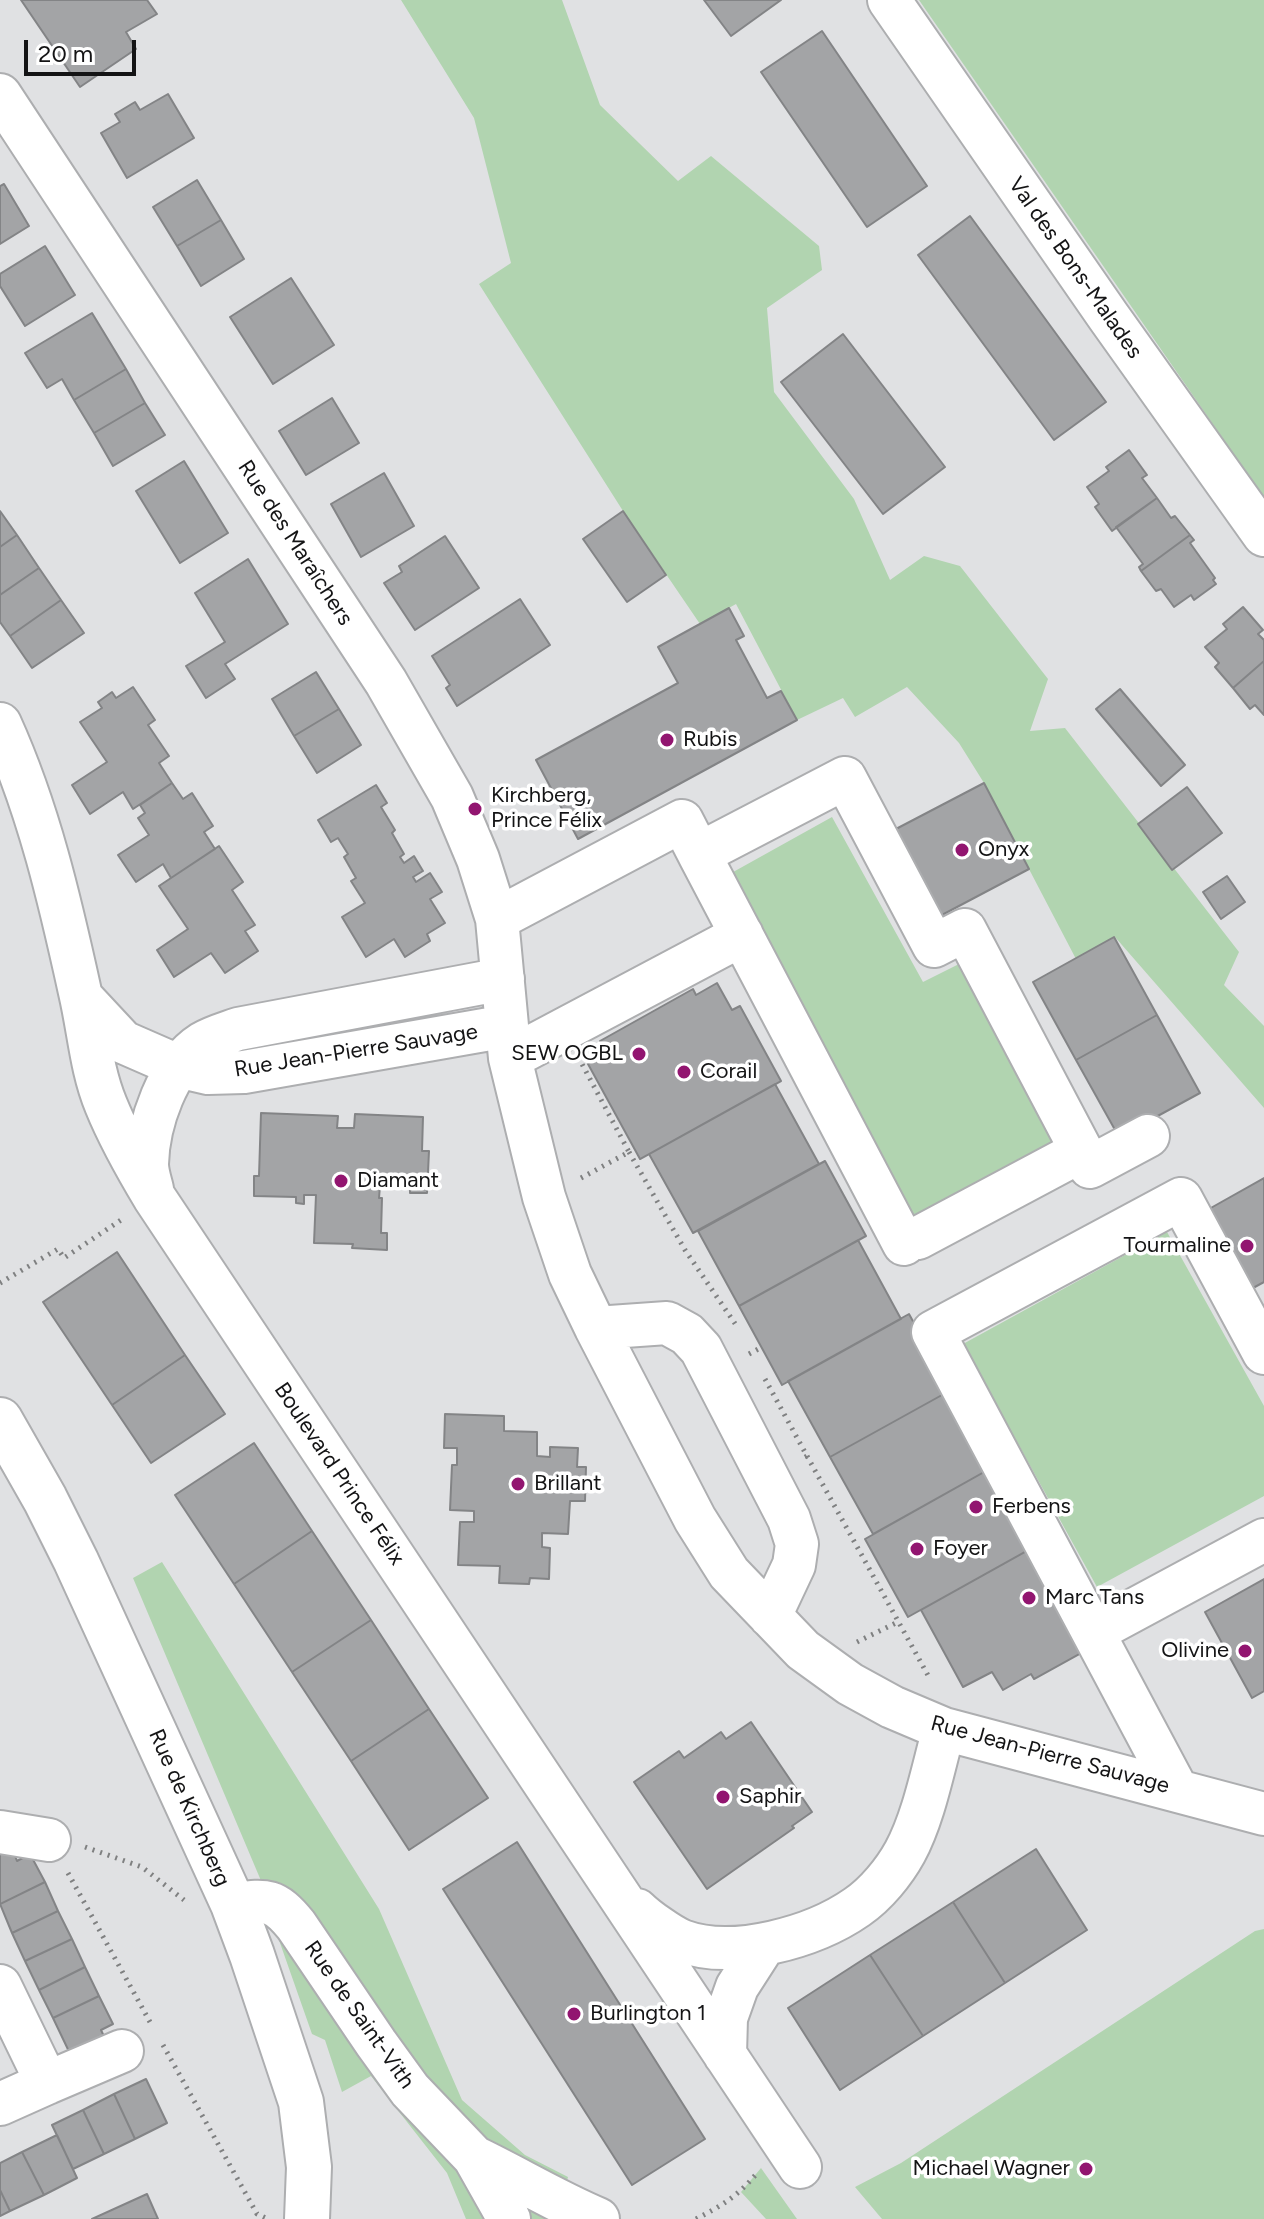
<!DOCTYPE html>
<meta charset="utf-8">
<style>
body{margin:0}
#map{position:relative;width:1264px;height:2219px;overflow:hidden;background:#e0e1e3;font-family:Figtree,sans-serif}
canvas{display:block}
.scale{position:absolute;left:24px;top:40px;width:112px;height:36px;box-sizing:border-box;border:4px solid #141415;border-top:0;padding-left:10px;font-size:24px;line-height:28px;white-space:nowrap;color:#141415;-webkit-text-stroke:6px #fff;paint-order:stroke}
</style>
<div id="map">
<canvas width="1264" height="2219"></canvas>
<div class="scale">20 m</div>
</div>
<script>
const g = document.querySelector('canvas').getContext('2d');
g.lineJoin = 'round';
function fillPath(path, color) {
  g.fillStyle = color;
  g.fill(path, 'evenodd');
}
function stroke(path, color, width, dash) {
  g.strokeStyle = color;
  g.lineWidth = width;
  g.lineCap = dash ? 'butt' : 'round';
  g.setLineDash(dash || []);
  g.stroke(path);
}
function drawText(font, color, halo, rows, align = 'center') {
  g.font = font + ' Figtree,sans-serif';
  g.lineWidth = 7;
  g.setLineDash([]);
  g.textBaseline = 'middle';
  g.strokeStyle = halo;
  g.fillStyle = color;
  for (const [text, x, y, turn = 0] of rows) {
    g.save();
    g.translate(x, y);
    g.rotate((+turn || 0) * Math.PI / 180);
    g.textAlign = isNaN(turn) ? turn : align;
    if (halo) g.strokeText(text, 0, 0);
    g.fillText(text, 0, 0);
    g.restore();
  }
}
const green = new Path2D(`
 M 401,0 L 562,0 L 600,105 L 678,181 L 711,156 L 819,246 L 822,270 L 767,308 L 774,392 L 854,499 L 890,580 L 924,556 L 960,566 L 1048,679 L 1030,731 L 1065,728 L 1239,952 L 1224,985 L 1264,1026 L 1264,1108 L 1115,937 L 1076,959 L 984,783 L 959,743 L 907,687 L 855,717 L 843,698 L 797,720 L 736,604 L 700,624 L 623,511 L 479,284 L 511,263 L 474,118 Z
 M 919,0 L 1264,0 L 1264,498 Z
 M 832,817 L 923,982 L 965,961 L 1068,1141 L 904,1232 L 726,876 Z
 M 1167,1232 L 1264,1406 L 1264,1496 L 1097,1587 L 963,1344 Z
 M 162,1562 L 379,1909 L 462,2100 L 525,2155 L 568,2177 L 561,2204 L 598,2219 L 466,2219 L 447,2173 L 371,2076 L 342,2092 L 325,2040 L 312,2034 L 273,1923 L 270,1902 L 133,1578 Z
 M 1264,1929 L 1264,2219 L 882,2219 L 855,2187 L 901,2163 L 1255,1931 Z
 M 761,2168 L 797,2219 L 766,2219 L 741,2192 Z`);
const building = new Path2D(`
 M 21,0 L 147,0 L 157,14 L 126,32 L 136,49 L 80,87 Z
 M 704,0 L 781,0 L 731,36 Z
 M 822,31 L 927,186 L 867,227 L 761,72 Z
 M 168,94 L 194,138 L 127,178 L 101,133 L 120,122 L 115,114 L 135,102 L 140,110 Z
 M 197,180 L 221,220 L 177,246 L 153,207 Z
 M 4,184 L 29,226 L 0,244 L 0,186 Z
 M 970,216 L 1106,402 L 1054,440 L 918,255 Z
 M 221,220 L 244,259 L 201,286 L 177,246 Z
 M 45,246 L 75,295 L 25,326 L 0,286 L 0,274 Z
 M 291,278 L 334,345 L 273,384 L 230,317 Z
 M 92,313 L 126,369 L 74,400 L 62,379 L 47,388 L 25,353 Z
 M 843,334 L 945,467 L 883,514 L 781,382 Z
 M 126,369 L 145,403 L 94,433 L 74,400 Z
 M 332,398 L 359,443 L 306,475 L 279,431 Z
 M 145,403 L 165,435 L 113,466 L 94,433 Z
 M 1129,450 L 1147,475 L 1142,478 L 1157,498 L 1112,531 L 1095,507 L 1099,504 L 1087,487 L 1109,471 L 1106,467 Z
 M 184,461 L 228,533 L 180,563 L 136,491 Z
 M 384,473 L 414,526 L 361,557 L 331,504 Z
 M 1157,498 L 1171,518 L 1175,516 L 1190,535 L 1141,571 L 1139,567 L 1143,564 L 1116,527 Z
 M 0,511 L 17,535 L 0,547 Z
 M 623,511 L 666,575 L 627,602 L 583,539 Z
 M 17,535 L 39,568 L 0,595 L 0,547 Z
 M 1190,535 L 1194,540 L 1190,543 L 1215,578 L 1213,580 L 1216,584 L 1194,600 L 1191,595 L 1174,607 L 1161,589 L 1156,591 L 1141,571 Z
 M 445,536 L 479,588 L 415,630 L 384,583 L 402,572 L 399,566 Z
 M 248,559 L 288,624 L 225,664 L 235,679 L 206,698 L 186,666 L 225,642 L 195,593 Z
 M 39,568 L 61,600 L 10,636 L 0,622 L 0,595 Z
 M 520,599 L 550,645 L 457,706 L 446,688 L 450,685 L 432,656 Z
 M 61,600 L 84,633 L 32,668 L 10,636 Z
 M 1243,607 L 1263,630 L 1258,634 L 1264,640 L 1264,661 L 1233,688 L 1215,667 L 1219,663 L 1205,647 L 1227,629 L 1223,624 Z
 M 729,608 L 744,636 L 736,640 L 767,698 L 781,691 L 797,720 L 578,839 L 536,760 L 678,683 L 658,647 Z
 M 1264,661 L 1264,715 L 1255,705 L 1250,709 L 1233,688 Z
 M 316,672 L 339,709 L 294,736 L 272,699 Z
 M 133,687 L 155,720 L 148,725 L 169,756 L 159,763 L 172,783 L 133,809 L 123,792 L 90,814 L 72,785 L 107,762 L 80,722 L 102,708 L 98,702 L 112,692 L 116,698 Z
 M 1120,689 L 1185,765 L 1161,786 L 1096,709 Z
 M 339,709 L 361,745 L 317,773 L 294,736 Z
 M 172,783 L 183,799 L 192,793 L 213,826 L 204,832 L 215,849 L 171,878 L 163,864 L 136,882 L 118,855 L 149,835 L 138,818 L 145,813 L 140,805 Z
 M 984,783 L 1029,869 L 940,916 L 894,830 Z
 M 376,785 L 387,803 L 381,807 L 395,830 L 392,833 L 404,854 L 400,857 L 404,863 L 414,856 L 423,871 L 413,877 L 416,882 L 430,873 L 442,892 L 430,899 L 445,923 L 427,934 L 430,941 L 405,957 L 394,939 L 366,957 L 342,917 L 365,903 L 351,881 L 356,878 L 344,857 L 348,854 L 338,838 L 331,842 L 318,820 Z
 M 1187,787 L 1222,833 L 1172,870 L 1138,824 Z
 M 219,846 L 243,882 L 232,890 L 255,925 L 245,931 L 258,951 L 225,973 L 211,953 L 174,977 L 157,950 L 188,929 L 159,886 Z
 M 1227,876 L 1245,902 L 1221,919 L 1203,892 Z
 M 1114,937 L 1157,1015 L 1076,1060 L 1033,982 Z
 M 717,983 L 732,1010 L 740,1006 L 781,1081 L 640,1159 L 588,1064 L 607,1053 L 600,1041 L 693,989 L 696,995 Z
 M 1157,1015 L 1200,1093 L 1119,1137 L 1076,1060 Z
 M 775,1084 L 819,1164 L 693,1233 L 649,1154 Z
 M 261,1113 L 338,1116 L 337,1128 L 354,1128 L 355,1114 L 423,1117 L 422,1151 L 429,1151 L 427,1193 L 410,1193 L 410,1187 L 380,1186 L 379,1198 L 382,1198 L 381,1233 L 387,1233 L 387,1250 L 352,1248 L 353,1244 L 314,1243 L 316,1195 L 304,1195 L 304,1204 L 296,1203 L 296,1197 L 254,1196 L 254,1176 L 259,1176 Z
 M 825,1161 L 866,1236 L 739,1306 L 698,1231 Z
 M 1264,1178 L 1264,1282 L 1253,1288 L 1209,1209 Z
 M 858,1240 L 901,1319 L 782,1385 L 739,1306 Z
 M 117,1252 L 185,1355 L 112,1405 L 43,1302 Z
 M 909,1314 L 951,1390 L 830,1457 L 788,1381 Z
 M 185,1355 L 225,1414 L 151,1463 L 112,1405 Z
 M 951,1390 L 993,1467 L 873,1534 L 830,1457 Z
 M 445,1414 L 504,1416 L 504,1431 L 537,1432 L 537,1456 L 550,1457 L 550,1447 L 578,1448 L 577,1467 L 586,1467 L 585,1501 L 570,1501 L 568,1534 L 542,1533 L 542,1547 L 550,1548 L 549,1579 L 530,1578 L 529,1584 L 499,1583 L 500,1566 L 458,1565 L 460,1522 L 474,1522 L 474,1511 L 450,1510 L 452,1465 L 457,1465 L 457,1448 L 444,1448 Z
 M 254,1443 L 312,1531 L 234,1584 L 175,1495 Z
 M 986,1471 L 1030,1549 L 908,1617 L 865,1539 Z
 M 312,1531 L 371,1620 L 292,1672 L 234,1584 Z
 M 1034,1547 L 1081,1653 L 1034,1679 L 1031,1674 L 1003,1690 L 992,1672 L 963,1687 L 921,1610 Z
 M 1264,1579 L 1264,1691 L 1252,1698 L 1205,1612 Z
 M 371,1620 L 429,1709 L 351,1761 L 292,1672 Z
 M 429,1709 L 488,1798 L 409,1850 L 351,1761 Z
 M 751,1722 L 812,1812 L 792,1826 L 794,1828 L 707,1889 L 634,1782 L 679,1751 L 684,1758 L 721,1732 L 726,1739 Z
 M 517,1842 L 705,2139 L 632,2185 L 443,1889 Z
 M 11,1846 L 17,1861 L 30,1854 L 45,1882 L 0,1904 L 0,1851 Z
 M 1036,1849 L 1087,1930 L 1005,1983 L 953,1902 Z
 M 45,1882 L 58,1911 L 12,1933 L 0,1904 Z
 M 953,1902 L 1005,1983 L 923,2036 L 870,1955 Z
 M 58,1911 L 72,1939 L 25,1961 L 12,1933 Z
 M 72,1939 L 85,1967 L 39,1990 L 25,1961 Z
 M 870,1955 L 923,2036 L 840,2090 L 788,2008 Z
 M 85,1967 L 99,1996 L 53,2018 L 39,1990 Z
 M 99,1996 L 113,2024 L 101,2030 L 108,2045 L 74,2062 L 53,2018 Z
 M 146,2079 L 167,2123 L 135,2139 L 114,2094 Z
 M 114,2094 L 135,2139 L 104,2154 L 83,2110 Z
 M 83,2110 L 104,2154 L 73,2169 L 52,2125 Z
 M 57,2135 L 77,2178 L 44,2195 L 22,2152 Z
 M 22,2152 L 44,2195 L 10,2211 L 0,2190 L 0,2163 Z
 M 0,2190 L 10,2211 L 0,2216 Z
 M 147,2194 L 158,2219 L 92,2219 Z`);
const path = new Path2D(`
 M 629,1152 L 685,1250 L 736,1325
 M 581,1178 L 629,1152 L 582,1064
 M 0,1283 L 58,1249 L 64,1258 L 124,1218
 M 749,1354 L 762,1347
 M 765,1379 L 807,1456 L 802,1459
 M 807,1456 L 930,1679
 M 857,1642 L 898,1622
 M 85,1847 L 142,1867 L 184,1900
 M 68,1873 L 150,2022
 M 163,2045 L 257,2214 L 268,2219
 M 696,2219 C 723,2205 738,2196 758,2172`);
const street = new Path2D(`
 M 889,0 L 1108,316 L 1264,535
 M 0,95 L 386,682 L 452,797 L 478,859 L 497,919 L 510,1058 L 544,1197 L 570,1274 L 596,1328 L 695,1519 L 729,1573 L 803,1650 L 850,1684 L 892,1707 L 944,1729 L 1264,1814
 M 0,724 C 39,810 60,901 80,992 C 89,1030 91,1069 106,1105 C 119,1137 136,1167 154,1197 L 800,2167
 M 497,919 L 682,821 L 699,854
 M 82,998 L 123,1042 L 178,1066 L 208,1073 L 244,1072 L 507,1026
 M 510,1058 L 742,935
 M 152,1189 C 150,1181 147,1172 147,1164 C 148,1124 167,1066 203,1043 C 213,1037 227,1033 238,1029 L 503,979
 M 918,1238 L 1070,1157
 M 904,1244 L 699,854 L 845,778 L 934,946 L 965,930 L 1090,1167 L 1148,1136
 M 596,1328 L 667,1323 L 687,1334 L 701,1349 L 789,1519 L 797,1544 L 794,1565 L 770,1616
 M 1093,1632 L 1264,1540
 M 1177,1790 L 933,1332 L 1181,1199 L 1264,1353
 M 0,1832 L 49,1840
 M 233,1904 C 266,1900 274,1898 296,1925 L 376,2043 L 410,2090 L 474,2157 L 509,2219
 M 637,1910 C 646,1919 670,1936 682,1941 C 733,1960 814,1937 857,1907 C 876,1894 894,1872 905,1852 C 924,1817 933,1768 944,1729
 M 0,1986 L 47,2083 L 0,2104
 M 725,2055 L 726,2018 L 737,1987 L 764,1945
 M 47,2083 L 122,2051
 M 474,2157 C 516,2177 555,2201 598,2219`);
const secondary = new Path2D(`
 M 0,1420 L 45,1499 L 76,1561 L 233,1904 L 252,1955 L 301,2102 L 309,2167 L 307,2219`);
const markers = [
 [667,740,8,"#921570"],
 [475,809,8,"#921570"],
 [962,850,8,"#921570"],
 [639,1054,8,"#921570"],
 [684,1072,8,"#921570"],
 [341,1181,8,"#921570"],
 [1247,1246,8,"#921570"],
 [518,1484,8,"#921570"],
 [976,1507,8,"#921570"],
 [917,1549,8,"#921570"],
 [1029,1598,8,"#921570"],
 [1245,1651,8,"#921570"],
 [723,1797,8,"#921570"],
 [574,2014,8,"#921570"],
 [1086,2169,8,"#921570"]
];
const streetNames = [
 ["Val des Bons-Malades",1075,268,55],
 ["Rue des Maraîchers",295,543,57],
 ["Rue Jean-Pierre Sauvage",356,1051,-9],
 ["Boulevard Prince Félix",339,1474,56],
 ["Rue Jean-Pierre Sauvage",1050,1755,15],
 ["Rue de Kirchberg",189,1808,66],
 ["Rue de Saint-Vith",359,2015,55]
];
const poiNames = [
 ["Rubis",683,740],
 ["Kirchberg,",491,796],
 ["Prince Félix",491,821],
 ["Onyx",978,850],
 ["SEW OGBL",623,1054,"right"],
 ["Corail",700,1072],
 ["Diamant",357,1181],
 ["Tourmaline",1231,1246,"right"],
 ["Brillant",534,1484],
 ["Ferbens",992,1507],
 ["Foyer",933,1549],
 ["Marc Tans",1045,1598],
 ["Olivine",1229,1651,"right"],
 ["Saphir",739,1797],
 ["Burlington 1",590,2014],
 ["Michael Wagner",1070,2169,"right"]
];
fillPath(green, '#b1d4b0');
fillPath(building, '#a3a4a6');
stroke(building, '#838486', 2);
stroke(street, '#adaeb0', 46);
stroke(secondary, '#adaeb0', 48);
stroke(path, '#7f8081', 5, [2, 6]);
stroke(street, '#fff', 42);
stroke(secondary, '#fff', 44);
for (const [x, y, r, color] of markers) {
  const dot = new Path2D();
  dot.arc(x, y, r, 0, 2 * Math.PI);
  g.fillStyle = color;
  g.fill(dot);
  stroke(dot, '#fff', 3);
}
drawText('22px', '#141415', '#fff', streetNames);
drawText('22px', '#141415', '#fff', poiNames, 'left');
</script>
